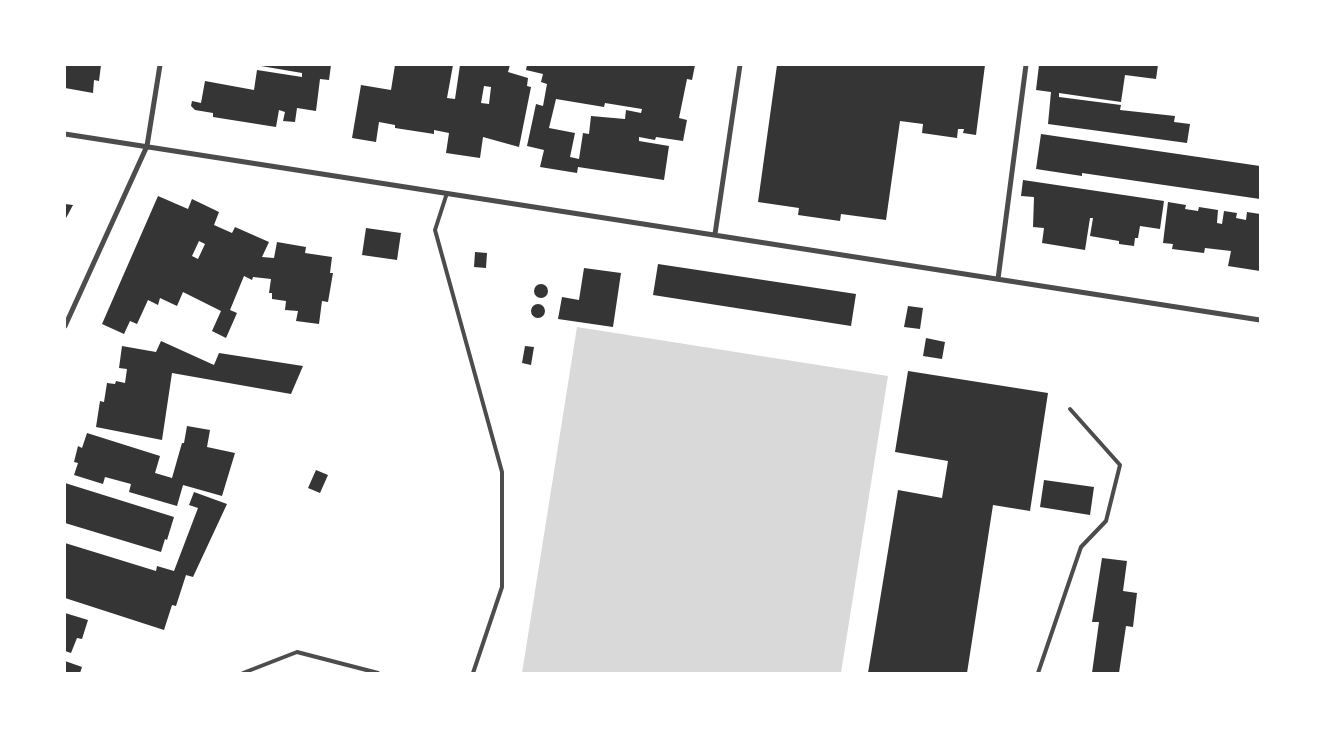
<!DOCTYPE html>
<style>
body{margin:0}
#map{position:relative;width:1325px;height:738px;overflow:hidden;background:#fff;font-family:"Roboto Condensed",sans-serif}
canvas{display:block}
.frame{position:absolute;inset:0;border:66px solid #fff;pointer-events:none}
</style>
<div id="map">
<canvas width="1325" height="738"></canvas>
<div class="frame"></div>
</div>
<script>
const g = document.querySelector('canvas').getContext('2d');
g.lineJoin = 'round';
function fillPath(path, color) {
  g.fillStyle = color;
  g.fill(path, 'evenodd');
}
function stroke(path, color, width, dash) {
  g.strokeStyle = color;
  g.lineWidth = width;
  g.lineCap = dash ? 'butt' : 'round';
  g.setLineDash(dash || []);
  g.stroke(path);
}
const water = new Path2D(`
 M 577,327 L 888,376 L 841,673 L 522,673 Z`);
const building = new Path2D(`
 M 65,65 L 101,65 L 99,81 L 94,80 L 93,93 L 65,88 Z
 M 255,65 L 331,65 L 329,80 L 320,79 L 316,111 L 297,108 L 295,122 L 283,121 L 285,112 L 279,110 L 276,127 L 213,117 L 213,113 L 195,110 L 191,106 L 192,101 L 201,103 L 205,81 L 254,90 L 257,70 L 302,77 L 302,73 Z
 M 395,65 L 453,65 L 447,98 L 455,99 L 460,65 L 510,65 L 508,72 L 528,78 L 527,86 L 531,87 L 519,147 L 483,137 L 480,158 L 446,153 L 449,133 L 434,130 L 434,134 L 395,128 L 395,125 L 379,122 L 376,142 L 352,138 L 361,85 L 391,90 ZM 484,86 L 491,87 L 489,104 L 481,103 Z
 M 527,65 L 695,65 L 692,80 L 687,79 L 679,118 L 687,120 L 683,141 L 656,137 L 655,140 L 639,137 L 639,141 L 669,146 L 664,180 L 578,167 L 577,173 L 540,167 L 544,150 L 527,146 L 536,104 L 543,106 L 547,84 L 541,82 L 543,74 L 526,70 ZM 556,99 L 604,107 L 605,103 L 642,109 L 641,113 L 626,110 L 625,119 L 591,116 L 589,134 L 583,133 L 579,159 L 570,157 L 575,133 L 549,128 Z
 M 777,65 L 985,65 L 976,135 L 963,133 L 964,129 L 958,129 L 957,138 L 922,133 L 923,124 L 900,121 L 886,220 L 841,214 L 840,221 L 798,215 L 799,208 L 758,202 Z
 M 1039,65 L 1158,65 L 1156,79 L 1125,75 L 1121,102 L 1059,93 L 1059,97 L 1121,105 L 1120,110 L 1175,116 L 1174,122 L 1190,124 L 1187,143 L 1048,124 L 1051,92 L 1036,90 Z
 M 1041,134 L 1260,166 L 1260,199 L 1082,173 L 1082,176 L 1036,169 Z
 M 1023,180 L 1164,201 L 1160,229 L 1140,226 L 1138,238 L 1135,238 L 1134,246 L 1119,244 L 1119,241 L 1090,236 L 1093,218 L 1090,218 L 1085,250 L 1042,243 L 1044,228 L 1033,227 L 1034,197 L 1021,196 Z
 M 158,196 L 188,209 L 192,199 L 219,212 L 214,225 L 232,233 L 235,227 L 269,242 L 262,257 L 274,258 L 277,242 L 306,247 L 305,253 L 332,257 L 330,273 L 333,273 L 328,302 L 322,301 L 319,324 L 296,321 L 298,311 L 285,310 L 286,301 L 272,299 L 272,293 L 269,293 L 271,279 L 253,277 L 252,280 L 244,276 L 230,310 L 237,313 L 226,338 L 212,331 L 221,311 L 183,292 L 177,306 L 160,298 L 158,305 L 148,300 L 137,324 L 130,321 L 124,334 L 102,324 ZM 199,241 L 205,244 L 198,259 L 192,256 Z
 M 1168,202 L 1186,205 L 1185,209 L 1198,211 L 1199,207 L 1218,210 L 1217,223 L 1222,224 L 1224,211 L 1237,213 L 1236,218 L 1246,220 L 1247,212 L 1260,214 L 1260,271 L 1228,266 L 1231,251 L 1205,248 L 1204,253 L 1172,249 L 1173,244 L 1163,243 Z
 M 65,204 L 73,205 L 65,220 Z
 M 366,228 L 401,233 L 397,260 L 362,255 Z
 M 475,252 L 487,253 L 486,268 L 474,267 Z
 M 658,264 L 856,294 L 851,326 L 653,295 Z
 M 584,268 L 621,273 L 613,327 L 558,319 L 562,297 L 579,300 Z
 M534 291a7 7 0 1 1 14 0a7 7 0 1 1-14 0Z
 M531 311a7 7 0 1 1 14 0a7 7 0 1 1-14 0Z
 M 908,306 L 923,308 L 920,329 L 904,327 Z
 M 926,338 L 945,342 L 942,359 L 923,356 Z
 M 161,341 L 214,365 L 219,353 L 303,366 L 291,394 L 172,373 L 162,440 L 96,427 L 100,401 L 104,402 L 107,383 L 115,384 L 116,381 L 125,383 L 127,369 L 119,368 L 122,346 L 156,352 Z
 M 525,346 L 534,347 L 531,365 L 522,363 Z
 M 908,371 L 1048,393 L 1030,511 L 993,505 L 967,673 L 868,673 L 898,490 L 942,498 L 948,461 L 895,452 Z
 M 187,426 L 210,430 L 207,447 L 235,453 L 222,496 L 183,485 L 177,506 L 129,492 L 131,484 L 105,477 L 103,484 L 74,475 L 78,463 L 74,462 L 78,446 L 82,448 L 87,433 L 160,456 L 155,473 L 172,478 L 182,443 L 184,443 Z
 M 316,470 L 328,475 L 320,493 L 308,488 Z
 M 1044,480 L 1094,487 L 1090,515 L 1040,507 Z
 M 65,483 L 174,517 L 167,540 L 165,539 L 161,552 L 65,523 Z
 M 194,492 L 227,504 L 193,577 L 186,575 L 176,606 L 172,605 L 164,630 L 65,598 L 65,543 L 156,571 L 157,566 L 174,571 L 198,508 L 189,505 Z
 M 1102,558 L 1127,561 L 1123,591 L 1137,593 L 1133,627 L 1126,626 L 1119,673 L 1092,673 L 1099,622 L 1092,622 Z
 M 65,613 L 88,620 L 82,639 L 77,638 L 71,653 L 65,651 Z
 M 65,661 L 82,667 L 80,673 L 65,673 Z`);
const service = new Path2D(`
 M 447,193 L 435,230 L 502,472 L 502,587 L 473,673
 M 243,673 L 297,652 L 378,673
 M 1038,673 L 1081,547 L 1106,521 L 1120,465 L 1070,409`);
const minor = new Path2D(`
 M 65,134 L 1260,320
 M 715,234 L 740,65
 M 998,279 L 1026,65
 M 65,326 L 147,146 L 160,65`);
fillPath(water, '#d9d9d9');
fillPath(building, '#353535');
stroke(service, '#4c4c4c', 4);
stroke(minor, '#4c4c4c', 5);
</script>
